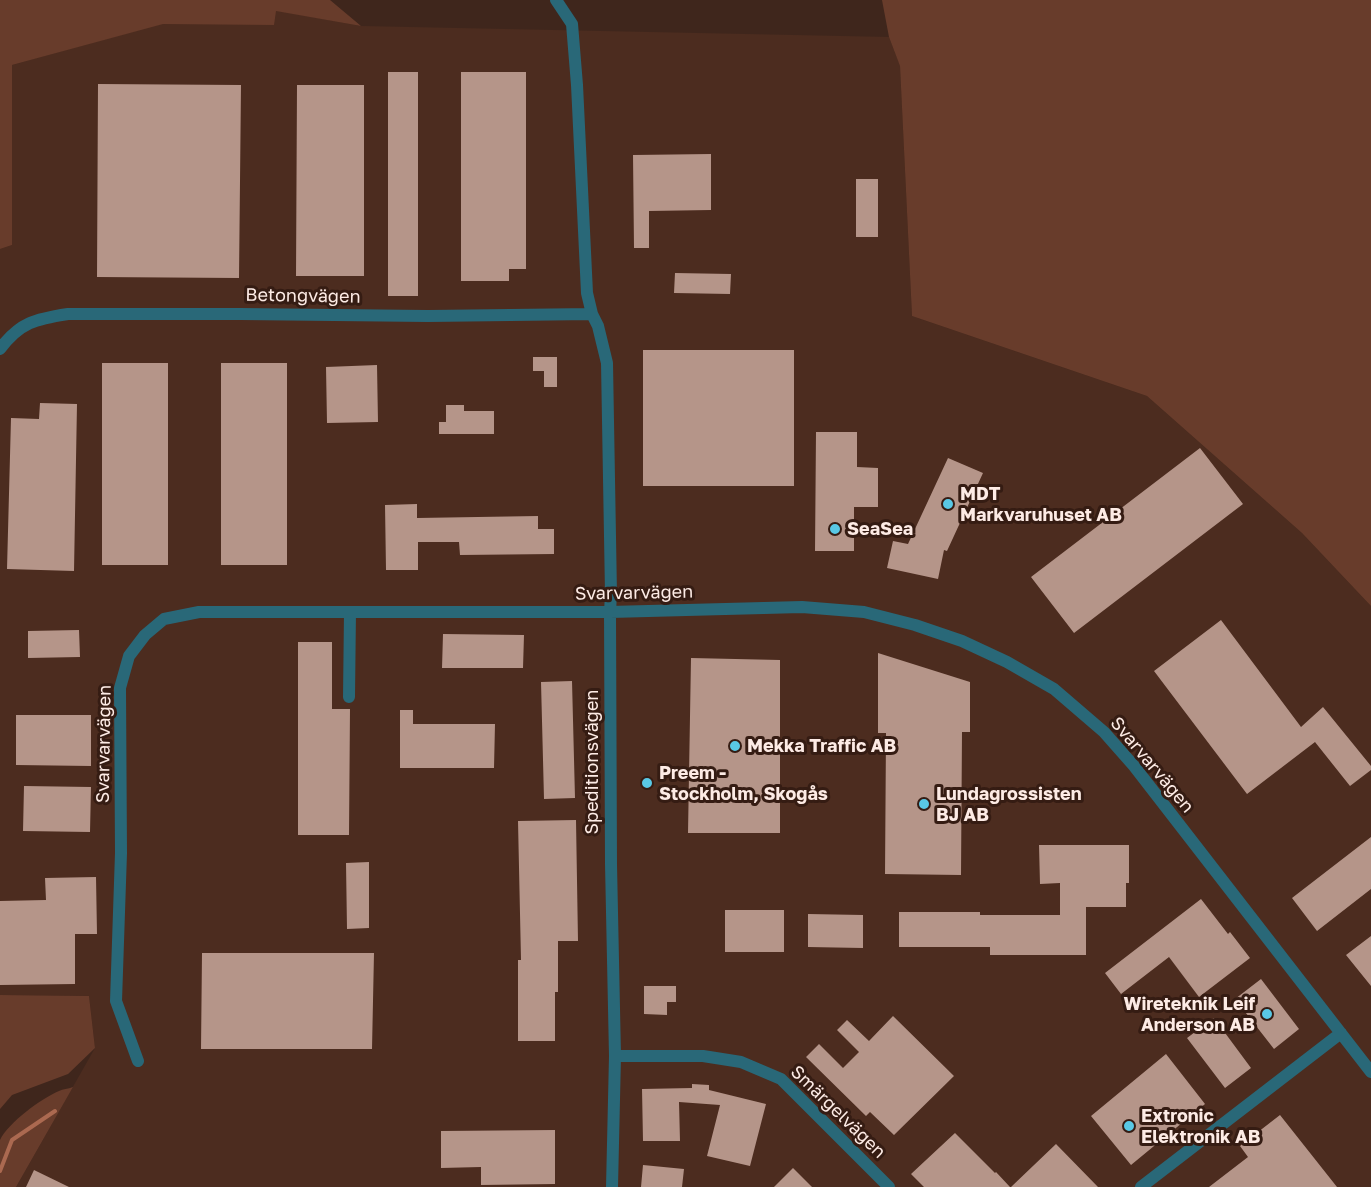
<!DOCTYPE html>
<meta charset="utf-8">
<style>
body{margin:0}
canvas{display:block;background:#3f261c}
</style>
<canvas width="1371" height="1187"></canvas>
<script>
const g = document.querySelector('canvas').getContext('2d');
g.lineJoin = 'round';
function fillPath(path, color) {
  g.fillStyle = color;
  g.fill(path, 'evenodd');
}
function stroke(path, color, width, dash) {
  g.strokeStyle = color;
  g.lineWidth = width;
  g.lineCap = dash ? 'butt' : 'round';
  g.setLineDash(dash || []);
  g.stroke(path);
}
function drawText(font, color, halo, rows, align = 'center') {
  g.font = font + ' "Golos Text",sans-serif';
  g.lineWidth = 6;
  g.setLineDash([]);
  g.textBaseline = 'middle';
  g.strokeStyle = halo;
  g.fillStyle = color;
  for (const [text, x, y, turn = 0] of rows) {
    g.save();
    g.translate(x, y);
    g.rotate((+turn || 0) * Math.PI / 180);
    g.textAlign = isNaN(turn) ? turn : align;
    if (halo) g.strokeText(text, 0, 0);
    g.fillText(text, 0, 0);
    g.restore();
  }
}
const built = new Path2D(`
 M 236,3 L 361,26 L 889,37 L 900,65 L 912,316 L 1147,396 L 1302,533 L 1371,606 L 1371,1187 L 16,1187 L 95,1048 L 89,996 L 0,995 L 0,249 L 12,245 L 12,65 Z`);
const green = new Path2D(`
 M 0,0 L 330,0 L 361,26 L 276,11 L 274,25 L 163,24 L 12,65 L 12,245 L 0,249 Z
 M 882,0 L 1371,0 L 1371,606 L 1302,533 L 1147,396 L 912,316 L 900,66 L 889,37 Z
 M 0,995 L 89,996 L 95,1048 L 68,1074 L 12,1095 L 0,1109 Z
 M 73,1087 L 16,1187 L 0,1187 L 0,1140 C 8,1123 42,1098 59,1091 C 63,1089 68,1089 73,1087 Z`);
const stream = new Path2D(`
 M 0,1171 L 12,1140 L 55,1111`);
const building = new Path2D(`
 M 388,72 L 418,72 L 418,296 L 388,296 Z
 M 461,72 L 526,72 L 526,269 L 509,269 L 509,281 L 461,281 Z
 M 98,84 L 241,85 L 239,278 L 97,277 Z
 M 297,85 L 364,85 L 364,276 L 296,276 Z
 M 711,154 L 711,210 L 649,211 L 649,248 L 634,248 L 633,155 Z
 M 856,179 L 878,179 L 878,237 L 856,237 Z
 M 675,273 L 731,274 L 730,294 L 674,293 Z
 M 643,350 L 794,350 L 794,486 L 643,486 Z
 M 533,357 L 557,357 L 557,387 L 544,387 L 544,371 L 533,371 Z
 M 102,363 L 168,363 L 168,565 L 102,565 Z
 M 221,363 L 287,363 L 287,565 L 221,565 Z
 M 377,365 L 378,422 L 327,423 L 326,367 Z
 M 40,403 L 77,404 L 74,571 L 7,569 L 11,418 L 39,419 Z
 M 446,405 L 464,405 L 464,411 L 494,411 L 494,434 L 439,434 L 439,422 L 446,422 Z
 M 816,432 L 857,432 L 857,467 L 878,468 L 878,507 L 854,507 L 854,551 L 815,551 Z
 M 1200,448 L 1243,504 L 1074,633 L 1031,577 Z
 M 948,458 L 983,473 L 947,551 L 944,550 L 938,579 L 887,568 L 893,541 L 908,544 Z
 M 417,504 L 417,518 L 538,516 L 538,529 L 554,529 L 554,554 L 460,555 L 459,542 L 418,542 L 418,570 L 386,570 L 385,505 Z
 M 1221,620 L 1301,727 L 1323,707 L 1371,766 L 1371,770 L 1350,786 L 1315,742 L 1247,794 L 1154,671 Z
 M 79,630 L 80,657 L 28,658 L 28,631 Z
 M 443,634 L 524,635 L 523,668 L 442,668 Z
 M 298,642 L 332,642 L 332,709 L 350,709 L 349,835 L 298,835 Z
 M 878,653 L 970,682 L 970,732 L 962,732 L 961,875 L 885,874 L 886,733 L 878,733 Z
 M 691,658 L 780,660 L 780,833 L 688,833 Z
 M 572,681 L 575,798 L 544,799 L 541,682 Z
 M 400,710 L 413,710 L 413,724 L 495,724 L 494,768 L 400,768 Z
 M 16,715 L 91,715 L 91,766 L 16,765 Z
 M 24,786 L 91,787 L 90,832 L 23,831 Z
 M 576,820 L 578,941 L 558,941 L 558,992 L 555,992 L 555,1041 L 518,1041 L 518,960 L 521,960 L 518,821 Z
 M 1371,837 L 1371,889 L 1317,931 L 1292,898 Z
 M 1039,845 L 1129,845 L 1129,883 L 1126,883 L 1126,907 L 1086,907 L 1086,955 L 990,955 L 990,947 L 899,947 L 899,912 L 980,912 L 980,915 L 1060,915 L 1060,883 L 1040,884 Z
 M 369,862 L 369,928 L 347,929 L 346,863 Z
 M 96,877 L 97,934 L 75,934 L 75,984 L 0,985 L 0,901 L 46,900 L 45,878 Z
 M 1201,899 L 1228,934 L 1230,932 L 1250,958 L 1199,997 L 1169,957 L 1121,994 L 1105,973 Z
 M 725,910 L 784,910 L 784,952 L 725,952 Z
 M 808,914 L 863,915 L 863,948 L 808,947 Z
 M 1371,936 L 1371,986 L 1346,955 Z
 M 202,953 L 374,953 L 372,1049 L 201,1049 Z
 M 1261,979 L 1299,1029 L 1274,1049 L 1235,999 Z
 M 644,986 L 676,986 L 676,1002 L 667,1002 L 667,1015 L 644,1014 Z
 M 893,1016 L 954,1076 L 894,1135 L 870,1112 L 866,1116 L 806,1057 L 819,1044 L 843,1068 L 859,1052 L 837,1030 L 847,1020 L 869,1041 Z
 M 1214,1018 L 1251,1068 L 1225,1088 L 1187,1038 Z
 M 1166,1054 L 1205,1104 L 1131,1165 L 1091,1116 Z
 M 692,1084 L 709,1085 L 709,1090 L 766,1104 L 750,1166 L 707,1156 L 720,1105 L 679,1102 L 680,1141 L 643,1141 L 642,1089 L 692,1088 Z
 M 1280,1115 L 1337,1187 L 1209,1187 L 1248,1157 L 1240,1146 Z
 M 555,1130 L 555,1184 L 481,1185 L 481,1167 L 441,1168 L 441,1131 Z
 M 955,1133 L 995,1173 L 996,1172 L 1010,1187 L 924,1187 L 911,1174 Z
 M 1056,1144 L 1098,1187 L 1011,1187 Z
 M 643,1165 L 684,1169 L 682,1187 L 641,1187 Z
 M 793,1168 L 812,1187 L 774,1187 Z
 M 34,1170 L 69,1187 L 26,1187 Z`);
const minor = new Path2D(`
 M 556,0 L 572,24 L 577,85 L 587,293 L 592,314
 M 0,349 C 20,322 36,319 68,314 L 240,314 L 428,316 L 592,314 L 598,326 L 607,363 L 611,594 L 610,612 L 611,864 L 615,1056 L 612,1187
 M 349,697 L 350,612
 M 615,1056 L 703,1056 L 741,1062 L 781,1079 L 889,1187
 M 138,1061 L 116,1001 L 121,853 L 120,688 L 129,656 L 145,635 L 164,619 L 199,612 L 610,612 L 802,607 L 864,612 L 915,625 L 962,641 L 1007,662 L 1054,689 L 1104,732 L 1134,766 L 1371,1072
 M 1141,1187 L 1341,1033`);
const markers = [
 [948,504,6,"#59c8e5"],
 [835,529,6,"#59c8e5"],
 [735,746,6,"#59c8e5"],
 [647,783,6,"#59c8e5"],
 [924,804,6,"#59c8e5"],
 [1267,1014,6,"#59c8e5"],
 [1129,1126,6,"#59c8e5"]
];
const streetNames = [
 ["Betongvägen",303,296,1],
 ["Svarvarvägen",634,593,-1],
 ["Svarvarvägen",104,744,-89],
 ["Speditionsvägen",592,762,-90],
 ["Svarvarvägen",1152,765,50],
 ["Smärgelvägen",838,1112,44]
];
const poiNames = [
 ["MDT",960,494],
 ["Markvaruhuset AB",960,515],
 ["SeaSea",847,529],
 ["Mekka Traffic AB",747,746],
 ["Preem -",659,773],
 ["Stockholm, Skogås",659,794],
 ["Lundagrossisten",936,794],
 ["BJ AB",936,815],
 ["Wireteknik Leif",1255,1004,"right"],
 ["Anderson AB",1255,1025,"right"],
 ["Extronic",1141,1116],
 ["Elektronik AB",1141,1137]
];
fillPath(built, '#4c2c1f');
fillPath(green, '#683c2b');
stroke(stream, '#ab6950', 4);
fillPath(building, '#b59589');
stroke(minor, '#296878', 12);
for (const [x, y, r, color] of markers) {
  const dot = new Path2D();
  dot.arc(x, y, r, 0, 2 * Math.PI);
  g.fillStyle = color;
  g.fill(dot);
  stroke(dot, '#351c13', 2);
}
drawText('18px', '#fdebe5', '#351c13', streetNames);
drawText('bold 18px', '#fdebe5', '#351c13', poiNames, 'left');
</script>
